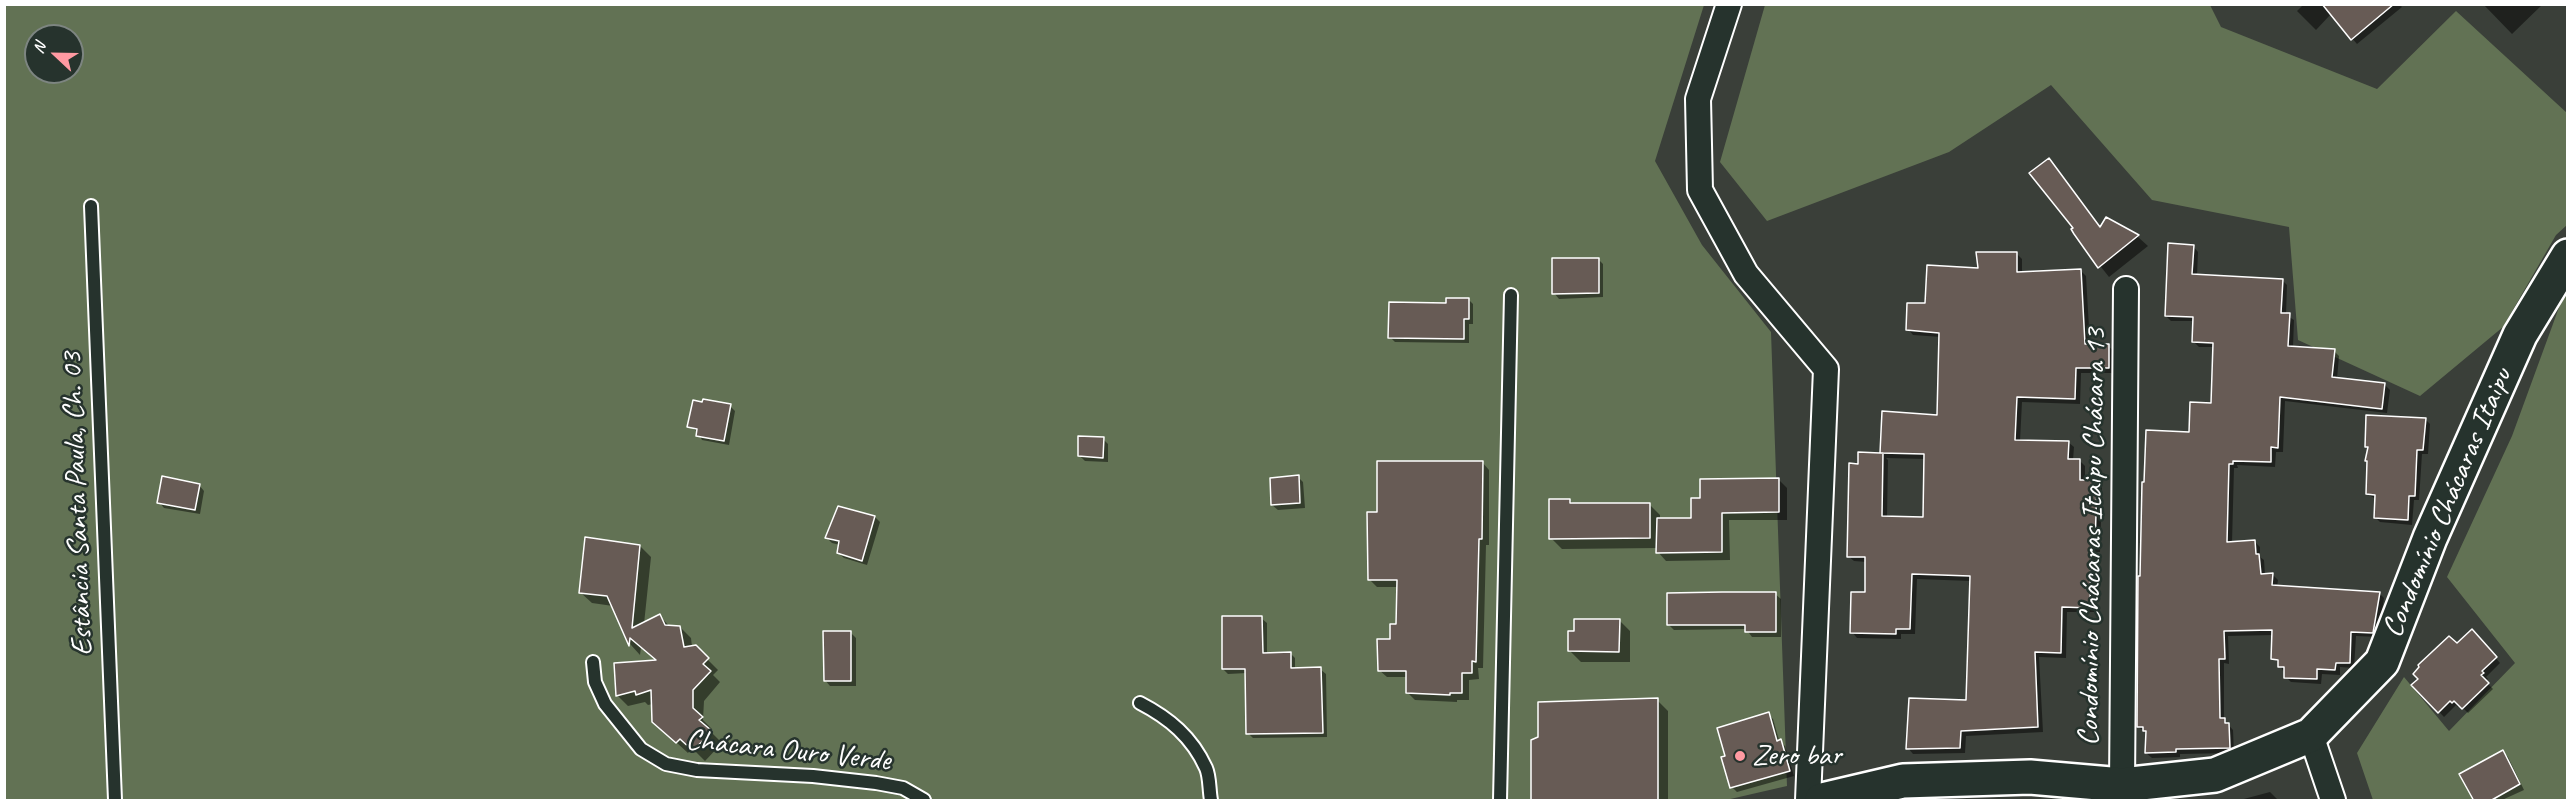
<!DOCTYPE html>
<meta charset="utf-8">
<style>
body{margin:0}
#map{position:relative;width:2572px;height:805px;overflow:hidden;background:#3a3f39;font-family:Caveat,sans-serif}
canvas{display:block}
.frame{position:absolute;inset:0;border:6px solid #fff;pointer-events:none}
.north{position:absolute;left:24px;top:24px;width:60px;height:60px;box-sizing:border-box;background:#26332d;border:2px solid #7d8581;border-radius:50%;rotate:292deg;font-size:16px;font-weight:700;line-height:24px;text-align:center;color:#fff}
.north::after{content:'';display:block;margin:auto;width:21px;height:27px;background:#ff9aa2;clip-path:polygon(50% 0,100% 100%,50% 72%,0 100%)}
</style>
<div id="map">
<canvas width="2572" height="805"></canvas>
<div class="frame"></div>
<div class="north">N</div>
</div>
<script>
const g = document.querySelector('canvas').getContext('2d');
g.lineJoin = 'round';
function fillPath(path, color) {
  g.fillStyle = color;
  g.fill(path, 'evenodd');
}
function stroke(path, color, width, dash) {
  g.strokeStyle = color;
  g.lineWidth = width;
  g.lineCap = dash ? 'butt' : 'round';
  g.setLineDash(dash || []);
  g.stroke(path);
}
function drawText(font, color, halo, rows, align = 'center') {
  g.font = font + ' Caveat,sans-serif';
  g.lineWidth = 5;
  g.setLineDash([]);
  g.textBaseline = 'middle';
  g.strokeStyle = halo;
  g.fillStyle = color;
  for (const [text, x, y, turn = 0] of rows) {
    g.save();
    g.translate(x, y);
    g.rotate((+turn || 0) * Math.PI / 180);
    g.textAlign = isNaN(turn) ? turn : align;
    if (halo) g.strokeText(text, 0, 0);
    g.fillText(text, 0, 0);
    g.restore();
  }
}
const green = new Path2D(`
 M 5,5 L 1704,5 L 1655,161 L 1702,245 L 1771,332 L 1787,786 L 1726,800 L 5,800 ZM 36,36 L 72,36 L 72,72 L 36,72 Z
 M 1765,5 L 2210,5 L 2221,27 L 2377,89 L 2456,11 L 2567,113 L 2567,225 L 2556,235 L 2503,327 L 2420,396 L 2298,340 L 2289,227 L 2152,200 L 2051,85 L 1949,152 L 1767,221 L 1720,162 Z
 M 2567,293 L 2567,800 L 2373,800 L 2357,753 L 2404,677 L 2449,731 L 2515,663 L 2447,577 L 2512,436 L 2561,302 Z`);
const shadow = new Path2D(`
 M 2304,4 L 2399,4 L 2402,7 L 2357,44 L 2331,14 L 2316,30 L 2297,11 Z
 M 2483,4 L 2543,4 L 2512,34 Z
 M 2048,160 L 2101,228 L 2107,219 L 2138,237 L 2148,246 L 2109,277 L 2075,234 Z
 M 2193,246 L 2198,252 L 2197,276 L 2282,280 L 2287,285 L 2286,315 L 2294,320 L 2293,347 L 2334,351 L 2339,356 L 2337,379 L 2385,385 L 2390,390 L 2387,413 L 2285,401 L 2283,452 L 2276,452 L 2275,467 L 2237,465 L 2238,468 L 2234,468 L 2232,543 L 2255,542 L 2260,547 L 2260,557 L 2264,560 L 2265,575 L 2273,575 L 2278,580 L 2277,587 L 2379,593 L 2384,598 L 2378,637 L 2356,636 L 2354,668 L 2340,667 L 2340,675 L 2322,674 L 2321,684 L 2291,682 L 2286,677 L 2279,663 L 2273,658 L 2274,635 L 2228,636 L 2229,664 L 2224,663 L 2224,720 L 2233,730 L 2234,753 L 2180,754 L 2180,757 L 2152,758 L 2146,753 L 2147,733 L 2138,727 L 2191,433 L 2212,404 L 2214,347 L 2199,347 L 2194,342 L 2195,321 L 2171,321 L 2166,316 Z
 M 2017,254 L 2022,259 L 2022,273 L 2080,270 L 2086,276 L 2090,345 L 2108,346 L 2114,351 L 2113,373 L 2081,373 L 2080,404 L 2022,402 L 2020,441 L 2068,442 L 2074,447 L 2073,460 L 2080,461 L 2085,466 L 2085,481 L 2096,482 L 2102,487 L 2100,552 L 2096,552 L 2095,612 L 2067,612 L 2066,658 L 2039,657 L 2043,732 L 1966,736 L 1965,753 L 1913,754 L 1908,748 L 1967,702 L 1971,581 L 1917,579 L 1915,634 L 1901,634 L 1901,639 L 1857,638 L 1852,632 L 1866,593 L 1867,562 L 1854,561 L 1848,556 L 1860,465 L 1881,455 L 1884,413 L 1939,416 L 1941,337 L 1913,335 L 1908,329 L 1927,305 L 1979,270 ZM 1886,458 L 1925,459 L 1925,519 L 1887,518 L 1888,460 Z
 M 1598,259 L 1603,264 L 1603,297 L 1559,299 L 1554,293 Z
 M 1468,299 L 1473,304 L 1473,324 L 1469,324 L 1469,343 L 1395,342 L 1390,337 L 1448,304 Z
 M 730,406 L 735,411 L 729,445 L 702,440 L 698,432 L 689,426 Z
 M 2425,419 L 2430,424 L 2428,454 L 2422,454 L 2419,500 L 2414,500 L 2412,525 L 2380,522 L 2375,517 L 2376,499 L 2367,494 L 2369,449 L 2366,446 Z
 M 1103,439 L 1108,444 L 1108,462 L 1085,461 L 1080,456 Z
 M 1482,462 L 1489,470 L 1489,545 L 1486,545 L 1483,668 L 1478,668 L 1479,679 L 1469,680 L 1469,700 L 1457,700 L 1457,702 L 1415,700 L 1408,693 L 1407,677 L 1387,677 L 1379,670 L 1398,625 L 1398,587 L 1377,587 L 1370,580 L 1378,513 Z
 M 1298,477 L 1303,482 L 1305,508 L 1278,510 L 1272,505 Z
 M 1779,480 L 1787,488 L 1787,520 L 1729,520 L 1730,560 L 1666,561 L 1658,552 L 1658,548 L 1562,549 L 1551,538 L 1569,500 L 1574,504 L 1649,504 L 1660,515 L 1660,520 L 1692,519 Z
 M 199,485 L 204,491 L 200,514 L 164,508 L 159,502 Z
 M 875,517 L 880,522 L 867,565 L 844,558 L 838,553 L 840,545 L 832,543 L 827,538 Z
 M 640,546 L 651,557 L 644,624 L 660,616 L 670,627 L 680,627 L 691,638 L 692,647 L 695,647 L 718,670 L 713,675 L 720,682 L 704,701 L 703,720 L 712,729 L 710,731 L 722,743 L 705,761 L 692,748 L 688,753 L 665,732 L 653,704 L 648,705 L 645,702 L 628,706 L 617,695 L 658,661 L 641,647 L 640,655 L 631,645 L 613,606 L 592,603 L 581,593 Z
 M 1775,594 L 1781,599 L 1781,637 L 1752,637 L 1746,629 L 1674,630 L 1669,625 Z
 M 1261,618 L 1267,623 L 1267,654 L 1290,653 L 1295,658 L 1295,669 L 1320,669 L 1326,674 L 1327,737 L 1253,738 L 1248,733 L 1247,673 L 1228,674 L 1223,669 Z
 M 1619,620 L 1630,631 L 1630,662 L 1581,662 L 1570,651 Z
 M 851,633 L 856,638 L 856,686 L 830,686 L 825,680 Z
 M 2477,636 L 2500,663 L 2486,677 L 2488,679 L 2485,681 L 2493,689 L 2468,713 L 2460,705 L 2458,707 L 2456,705 L 2444,717 L 2414,685 L 2457,645 Z
 M 1657,700 L 1668,711 L 1668,800 L 1533,800 Z
 M 1768,714 L 1773,719 L 1779,740 L 1785,746 L 1794,776 L 1737,792 L 1732,787 L 1727,757 Z
 M 2503,752 L 2508,757 L 2524,790 L 2502,800 L 2476,800 Z
 M 2270,792 L 2278,800 L 2240,800 Z`);
const building = new Path2D(`
 M 2322,4 L 2394,4 L 2351,40 Z
 M 2049,158 L 2100,227 L 2106,217 L 2139,235 L 2098,268 L 2074,234 L 2071,229 L 2073,228 L 2029,173 Z
 M 2168,243 L 2194,245 L 2192,274 L 2283,279 L 2281,313 L 2290,313 L 2288,346 L 2335,349 L 2332,377 L 2385,383 L 2382,409 L 2280,397 L 2278,448 L 2271,447 L 2271,462 L 2233,461 L 2233,464 L 2229,464 L 2227,542 L 2255,540 L 2256,554 L 2259,554 L 2261,574 L 2273,573 L 2272,585 L 2380,592 L 2373,633 L 2351,632 L 2350,663 L 2336,663 L 2335,670 L 2317,669 L 2317,679 L 2284,678 L 2284,667 L 2278,667 L 2278,660 L 2271,659 L 2272,630 L 2224,631 L 2225,659 L 2219,659 L 2220,718 L 2225,718 L 2225,723 L 2229,723 L 2230,748 L 2176,749 L 2176,752 L 2145,753 L 2146,731 L 2143,731 L 2143,727 L 2137,727 L 2138,576 L 2140,576 L 2142,482 L 2144,482 L 2146,430 L 2189,432 L 2190,402 L 2211,403 L 2213,343 L 2192,342 L 2193,317 L 2165,316 Z
 M 1976,252 L 2017,252 L 2017,272 L 2081,269 L 2085,344 L 2109,344 L 2109,368 L 2076,368 L 2075,399 L 2017,397 L 2015,440 L 2069,441 L 2068,459 L 2080,459 L 2080,480 L 2097,480 L 2095,547 L 2091,547 L 2090,608 L 2062,607 L 2061,653 L 2035,652 L 2038,727 L 1961,731 L 1960,748 L 1906,749 L 1909,698 L 1966,700 L 1970,576 L 1912,574 L 1910,629 L 1896,629 L 1896,634 L 1850,633 L 1851,592 L 1865,592 L 1865,557 L 1847,557 L 1849,463 L 1858,464 L 1858,452 L 1880,453 L 1882,411 L 1937,415 L 1939,333 L 1906,330 L 1907,303 L 1925,303 L 1927,265 L 1978,268 ZM 1881,453 L 1924,454 L 1923,517 L 1882,516 L 1883,453 Z
 M 1552,258 L 1599,258 L 1599,293 L 1552,294 Z
 M 1446,298 L 1469,298 L 1469,319 L 1464,319 L 1464,339 L 1388,338 L 1389,302 L 1446,303 Z
 M 703,399 L 731,404 L 724,441 L 696,436 L 697,429 L 687,427 L 693,400 L 702,402 Z
 M 2366,415 L 2426,418 L 2423,450 L 2417,450 L 2415,496 L 2409,496 L 2408,520 L 2374,518 L 2375,495 L 2366,494 L 2367,461 L 2365,461 L 2368,447 L 2365,447 Z
 M 1078,436 L 1104,437 L 1103,458 L 1078,456 Z
 M 1377,461 L 1483,461 L 1482,539 L 1479,539 L 1476,662 L 1472,661 L 1472,673 L 1462,673 L 1462,693 L 1450,693 L 1450,695 L 1406,693 L 1406,671 L 1378,671 L 1377,639 L 1390,639 L 1390,624 L 1396,624 L 1397,580 L 1368,580 L 1367,512 L 1377,512 Z
 M 1299,475 L 1300,503 L 1271,505 L 1270,478 Z
 M 162,476 L 200,484 L 195,510 L 157,503 Z
 M 1779,478 L 1779,512 L 1722,513 L 1722,552 L 1656,553 L 1657,518 L 1691,518 L 1691,498 L 1700,498 L 1700,479 Z
 M 1549,499 L 1570,499 L 1570,503 L 1650,503 L 1650,538 L 1549,539 Z
 M 838,506 L 875,516 L 862,561 L 837,553 L 839,541 L 825,538 Z
 M 585,537 L 640,545 L 632,628 L 660,614 L 665,625 L 680,626 L 684,647 L 696,645 L 709,658 L 703,664 L 711,671 L 693,690 L 693,708 L 703,717 L 699,720 L 712,731 L 693,751 L 680,739 L 676,743 L 652,722 L 651,690 L 636,695 L 635,691 L 616,696 L 614,663 L 656,660 L 630,638 L 629,646 L 607,596 L 579,593 Z
 M 1722,592 L 1776,592 L 1776,632 L 1745,632 L 1745,625 L 1667,625 L 1667,593 Z
 M 1222,616 L 1262,616 L 1263,653 L 1291,652 L 1291,668 L 1321,667 L 1323,733 L 1246,734 L 1245,669 L 1222,669 Z
 M 1574,619 L 1620,619 L 1619,652 L 1568,651 L 1568,631 L 1574,631 Z
 M 2472,629 L 2497,657 L 2482,671 L 2484,673 L 2481,675 L 2489,683 L 2462,709 L 2454,701 L 2452,703 L 2450,701 L 2438,713 L 2411,685 L 2418,679 L 2413,674 L 2419,667 L 2418,665 L 2449,636 L 2457,643 Z
 M 823,631 L 851,631 L 851,681 L 824,681 Z
 M 1658,698 L 1658,801 L 1531,801 L 1531,740 L 1538,737 L 1538,702 Z
 M 1769,712 L 1777,741 L 1781,739 L 1790,771 L 1730,788 L 1721,757 L 1725,756 L 1717,728 Z
 M 2503,750 L 2520,784 L 2490,801 L 2474,801 L 2459,774 Z`);
const lane = new Path2D(`
 M 91,206 L 115,800
 M 593,662 L 595,682 L 605,704 L 641,749 L 666,764 L 697,770 L 813,776 L 876,783 L 903,788 L 924,800
 M 1140,703 C 1169,718 1192,737 1206,768 C 1210,777 1209,790 1211,800
 M 1500,800 L 1511,295`);
const street = new Path2D(`
 M 1729,4 L 1698,99 L 1700,190 L 1746,274 L 1826,369 L 1808,800
 M 2311,735 L 2333,800
 M 2122,785 L 2126,289`);
const secondary = new Path2D(`
 M 1822,800 L 1903,781 L 2030,777 L 2122,785 L 2215,775 L 2311,735 L 2382,662 L 2430,538 L 2520,335 L 2568,256`);
const markers = [
 [1740,756,6,"#ff9aa2"]
];
const streetNames = [
 ["Condomínio Chácaras Itaipu",2448,503,-67],
 ["Estância Santa Paula, Ch. 03",78,504,-92],
 ["Condomínio Chácaras Itaipu Chácara 13",2093,537,-89],
 ["Chácara Ouro Verde",788,751,6]
];
const poiNames = [
 ["Zero bar",1752,756]
];
fillPath(green, '#627254');
fillPath(shadow, '#0007');
fillPath(building, '#675b55');
stroke(building, '#fff', 1.5);
stroke(lane, '#fff', 16);
stroke(street, '#fff', 28);
stroke(secondary, '#fff', 38);
stroke(lane, '#26332d', 12);
stroke(street, '#26332d', 24);
stroke(secondary, '#26332d', 33);
for (const [x, y, r, color] of markers) {
  const dot = new Path2D();
  dot.arc(x, y, r, 0, 2 * Math.PI);
  g.fillStyle = color;
  g.fill(dot);
  stroke(dot, '#26332d', 2);
}
drawText('30px', '#fff', '#26332d', streetNames);
drawText('30px', '#fff', '#26332d', poiNames, 'left');
</script>
